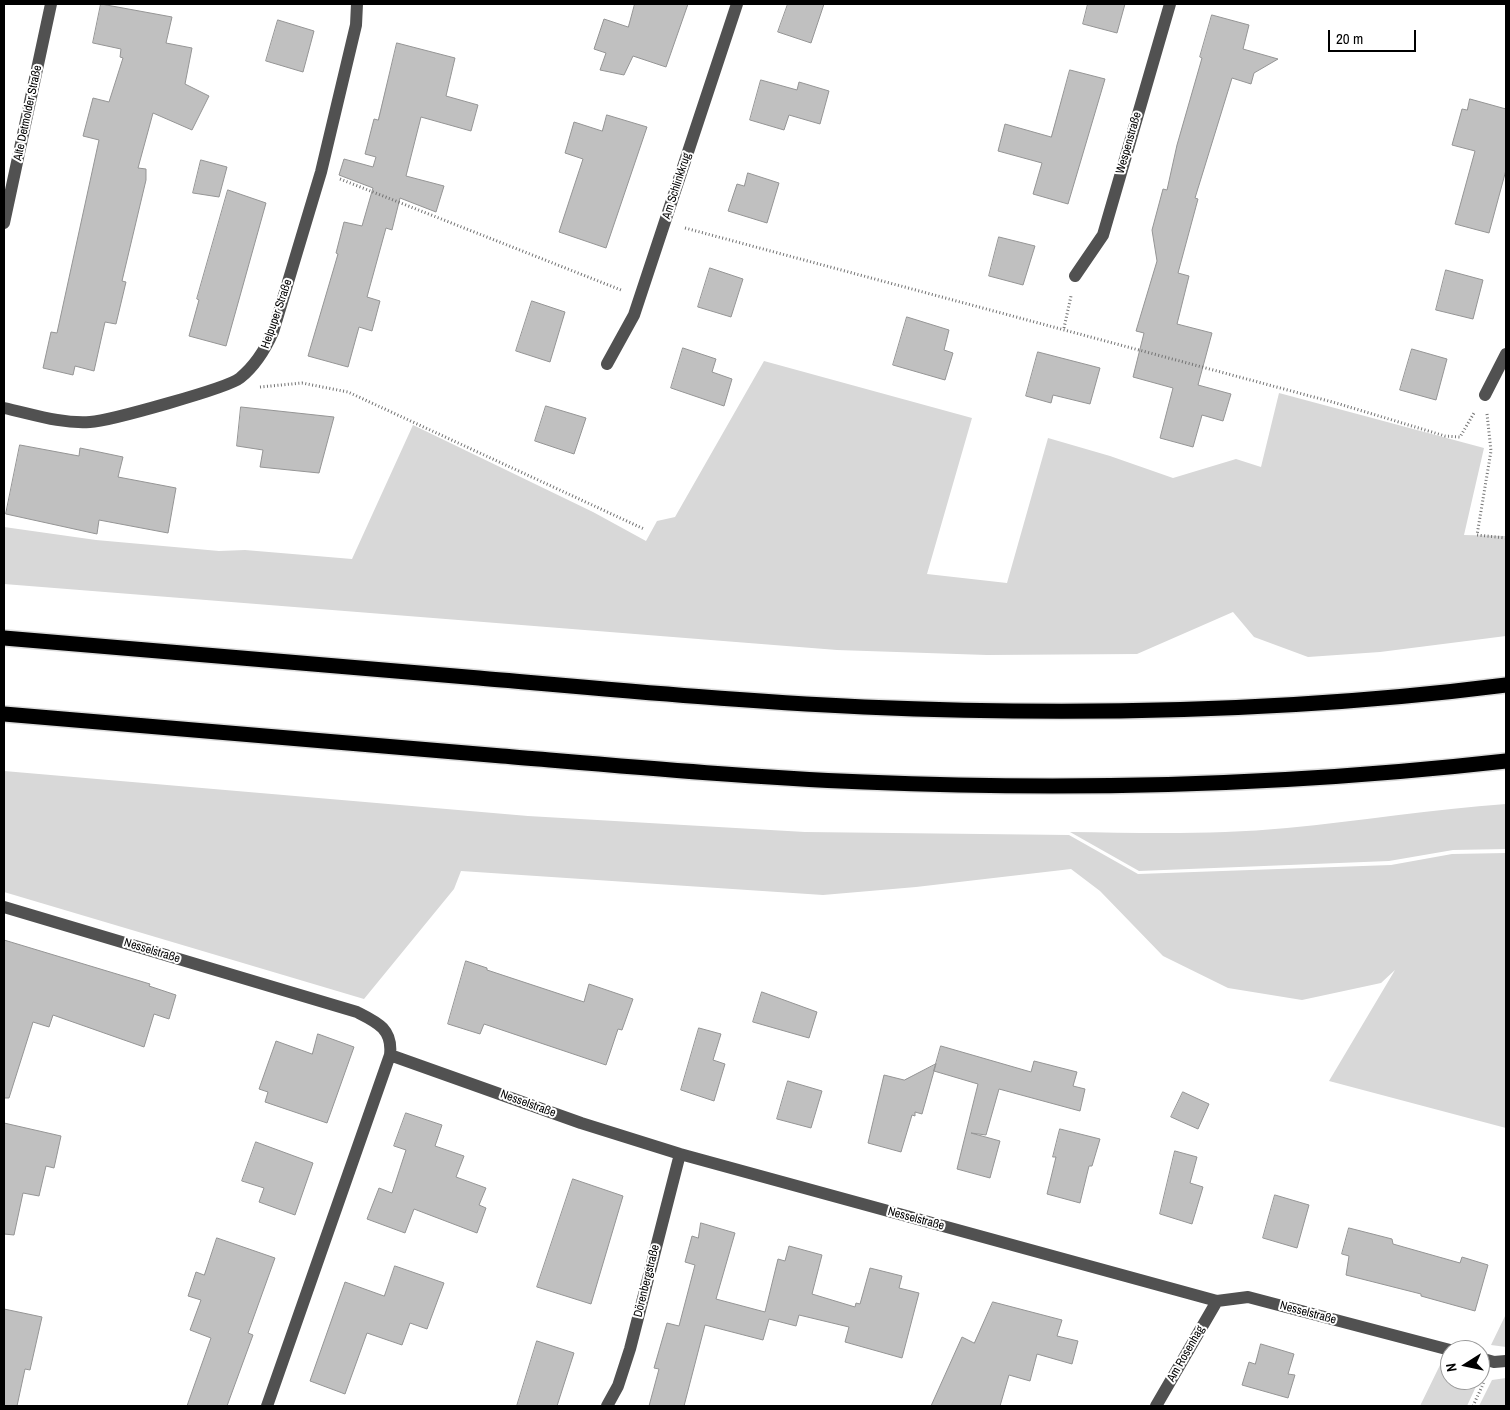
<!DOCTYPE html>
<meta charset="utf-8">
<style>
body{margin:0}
#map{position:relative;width:1510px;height:1410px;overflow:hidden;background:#fff;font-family:"Archivo Narrow",sans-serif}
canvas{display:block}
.frame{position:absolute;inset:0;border:5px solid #000;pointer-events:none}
.north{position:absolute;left:1440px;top:1340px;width:50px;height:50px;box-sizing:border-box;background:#fff;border:1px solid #999;border-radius:50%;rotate:260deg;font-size:14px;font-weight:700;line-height:20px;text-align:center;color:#000}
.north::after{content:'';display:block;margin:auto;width:18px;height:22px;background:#000;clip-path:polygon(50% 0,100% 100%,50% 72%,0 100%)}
.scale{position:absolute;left:1328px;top:30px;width:88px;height:22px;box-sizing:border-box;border:2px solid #000;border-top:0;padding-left:6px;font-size:15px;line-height:18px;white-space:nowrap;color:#000;-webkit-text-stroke:4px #fff;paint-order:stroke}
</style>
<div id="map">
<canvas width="1510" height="1410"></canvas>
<div class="frame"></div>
<div class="north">N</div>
<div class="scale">20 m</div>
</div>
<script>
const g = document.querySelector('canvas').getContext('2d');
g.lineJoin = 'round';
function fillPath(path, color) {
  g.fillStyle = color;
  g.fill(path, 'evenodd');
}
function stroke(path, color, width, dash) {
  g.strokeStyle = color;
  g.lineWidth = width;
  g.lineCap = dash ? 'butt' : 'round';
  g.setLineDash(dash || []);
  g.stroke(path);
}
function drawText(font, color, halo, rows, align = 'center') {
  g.font = font + ' "Archivo Narrow",sans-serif';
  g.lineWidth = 4;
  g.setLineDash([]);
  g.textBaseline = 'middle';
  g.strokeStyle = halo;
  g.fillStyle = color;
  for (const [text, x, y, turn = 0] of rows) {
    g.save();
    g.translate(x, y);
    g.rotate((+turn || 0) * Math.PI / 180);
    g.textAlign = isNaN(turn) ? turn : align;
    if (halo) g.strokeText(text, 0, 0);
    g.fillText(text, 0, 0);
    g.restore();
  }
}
const green = new Path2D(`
 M 764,361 L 972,418 L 927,574 L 1007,583 L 1048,438 L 1110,456 L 1173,478 L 1236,459 L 1261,467 L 1279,393 L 1484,448 L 1464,535 L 1506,536 L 1506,636 L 1380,652 L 1308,657 L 1254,637 L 1233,612 L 1137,654 L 987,655 L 837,650 L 4,584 L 4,527 L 96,540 L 219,551 L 245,550 L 352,559 L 413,425 L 593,512 L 646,541 L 657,521 L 675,517 Z
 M 4,771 L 528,816 L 805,832 L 1069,835 L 1138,874 L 1391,865 L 1452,854 L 1506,853 L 1506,1128 L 1329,1081 L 1395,970 L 1381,983 L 1302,1000 L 1228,988 L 1163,956 L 1100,891 L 1071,869 L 916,887 L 823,895 L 461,871 L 454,889 L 364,999 L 4,892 Z
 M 1506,804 L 1506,849 L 1453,850 L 1389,861 L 1139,871 L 1070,832 C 1142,833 1215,835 1287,828 C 1360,821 1433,809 1506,804 Z
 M 1506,1314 L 1506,1347 L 1491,1345 Z
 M 1440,1365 L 1450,1367 L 1450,1380 L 1479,1380 L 1467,1406 L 1420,1406 Z
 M 1506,1378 L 1506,1406 L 1479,1406 L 1492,1380 Z`);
const building = new Path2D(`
 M 101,4 L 172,17 L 166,43 L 192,48 L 185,84 L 209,96 L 192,130 L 153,113 L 138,168 L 146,169 L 146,180 L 122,281 L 126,282 L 116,324 L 105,322 L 94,371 L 75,366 L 73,375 L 43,368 L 51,332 L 57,333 L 99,140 L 83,136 L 93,98 L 109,102 L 123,58 L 120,57 L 121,49 L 93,43 Z
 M 635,4 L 688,4 L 666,67 L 633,56 L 624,75 L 600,70 L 606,53 L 594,49 L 604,19 L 628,27 Z
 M 788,4 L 824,4 L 811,43 L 778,32 Z
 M 1088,4 L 1125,4 L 1117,33 L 1083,24 Z
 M 1212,15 L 1249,25 L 1243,49 L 1278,59 L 1254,73 L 1251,84 L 1232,78 L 1195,198 L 1198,199 L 1178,273 L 1189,276 L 1177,324 L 1212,333 L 1198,385 L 1231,394 L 1223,421 L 1202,415 L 1193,447 L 1160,438 L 1173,388 L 1133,377 L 1144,333 L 1136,331 L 1157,261 L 1152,230 L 1163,189 L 1167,190 L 1177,145 L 1202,58 L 1200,57 Z
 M 278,20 L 314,31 L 303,72 L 266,61 Z
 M 397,43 L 455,58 L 446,96 L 478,105 L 471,131 L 421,117 L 406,176 L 444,186 L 436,212 L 400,198 L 392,230 L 386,228 L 367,297 L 380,301 L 372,331 L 359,327 L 348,367 L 308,356 L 338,254 L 336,253 L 344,222 L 362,226 L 373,188 L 339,175 L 344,159 L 373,167 L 376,157 L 365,154 L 374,119 L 378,120 Z
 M 1070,70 L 1105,79 L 1068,204 L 1033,194 L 1042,163 L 998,151 L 1005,124 L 1051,137 Z
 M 761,80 L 797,90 L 799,82 L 829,91 L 820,124 L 789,115 L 784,130 L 750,120 Z
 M 1470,99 L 1506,109 L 1506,170 L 1489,233 L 1455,224 L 1475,151 L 1452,145 L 1462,109 L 1467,110 Z
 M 607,115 L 647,127 L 606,248 L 559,232 L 583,159 L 565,153 L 574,122 L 602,131 Z
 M 201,160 L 227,167 L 219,197 L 193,193 Z
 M 748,173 L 779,183 L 767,223 L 728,211 L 737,184 L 744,186 Z
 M 228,190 L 266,203 L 226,346 L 189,336 L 199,300 L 197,299 Z
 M 999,237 L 1035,246 L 1023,285 L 989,276 Z
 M 710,268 L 743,279 L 731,317 L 698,307 Z
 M 1446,270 L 1483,280 L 1473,319 L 1436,310 Z
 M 532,301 L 565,312 L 550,362 L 516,351 Z
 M 907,317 L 949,330 L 944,350 L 953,353 L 945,380 L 893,365 Z
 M 683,348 L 716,359 L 712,372 L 732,379 L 724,406 L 671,388 Z
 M 1412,349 L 1447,359 L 1436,400 L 1400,390 Z
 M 1038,352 L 1100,368 L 1090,404 L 1053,395 L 1051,403 L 1026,396 Z
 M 546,406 L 586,418 L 574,454 L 535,441 Z
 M 241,407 L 334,417 L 319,473 L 260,467 L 263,450 L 237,446 Z
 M 20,445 L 79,456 L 80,448 L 123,457 L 118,477 L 176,488 L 168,533 L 99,520 L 97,534 L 6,514 Z
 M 4,940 L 150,984 L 149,986 L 176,995 L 169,1019 L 154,1014 L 144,1047 L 53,1015 L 49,1027 L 33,1022 L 9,1098 L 4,1098 Z
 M 466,961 L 487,968 L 487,970 L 584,1002 L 589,984 L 633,999 L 622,1030 L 618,1029 L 606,1065 L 484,1024 L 480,1034 L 448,1024 Z
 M 762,992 L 817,1012 L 809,1038 L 753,1022 Z
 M 699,1028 L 721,1034 L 713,1060 L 725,1064 L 714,1101 L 681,1090 Z
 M 318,1034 L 354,1047 L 327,1123 L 265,1102 L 268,1092 L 259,1089 L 276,1041 L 312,1054 Z
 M 941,1046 L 1031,1072 L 1034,1061 L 1077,1072 L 1073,1086 L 1085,1089 L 1080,1111 L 999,1089 L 986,1135 L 971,1133 L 1000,1141 L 990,1178 L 957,1169 L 978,1084 L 934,1071 Z
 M 936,1064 L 922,1114 L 915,1112 L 915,1116 L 912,1115 L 901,1152 L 868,1143 L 884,1075 L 904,1080 Z
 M 788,1081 L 822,1091 L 811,1128 L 777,1119 Z
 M 1183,1092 L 1209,1104 L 1198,1129 L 1171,1117 Z
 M 406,1113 L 442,1125 L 435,1146 L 464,1156 L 456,1177 L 486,1188 L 479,1205 L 486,1208 L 477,1233 L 414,1209 L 405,1233 L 367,1219 L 379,1188 L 392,1193 L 406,1150 L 394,1146 Z
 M 4,1123 L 61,1136 L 54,1168 L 46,1166 L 39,1196 L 23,1193 L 14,1235 L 4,1234 Z
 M 1060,1129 L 1100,1139 L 1092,1166 L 1089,1166 L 1080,1203 L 1047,1194 L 1056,1157 L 1053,1157 Z
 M 256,1142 L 313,1163 L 295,1215 L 259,1202 L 264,1188 L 242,1181 Z
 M 1175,1151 L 1197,1157 L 1190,1183 L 1203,1187 L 1192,1224 L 1160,1214 Z
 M 573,1179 L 623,1196 L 591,1304 L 537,1287 Z
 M 1275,1195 L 1309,1205 L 1297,1248 L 1263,1238 Z
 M 701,1223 L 735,1233 L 716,1299 L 765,1312 L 778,1259 L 785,1261 L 789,1246 L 822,1255 L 812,1294 L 855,1307 L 856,1303 L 860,1304 L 870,1268 L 902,1276 L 899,1288 L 919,1293 L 902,1358 L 845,1342 L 849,1327 L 799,1315 L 796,1326 L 769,1319 L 763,1340 L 705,1325 L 684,1406 L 649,1406 L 659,1369 L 654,1368 L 667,1323 L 679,1326 L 695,1265 L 685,1262 L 692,1236 L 698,1238 Z
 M 1349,1228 L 1392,1239 L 1393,1244 L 1460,1263 L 1462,1257 L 1488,1265 L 1475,1311 L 1421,1296 L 1421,1294 L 1346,1275 L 1349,1256 L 1342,1254 Z
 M 217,1238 L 275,1258 L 248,1333 L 253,1335 L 227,1406 L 187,1406 L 211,1338 L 190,1330 L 201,1300 L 188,1296 L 196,1272 L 204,1275 Z
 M 395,1266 L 444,1283 L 427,1329 L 410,1323 L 402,1345 L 367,1333 L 345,1394 L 310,1381 L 345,1282 L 384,1296 Z
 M 993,1302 L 1062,1320 L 1057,1336 L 1078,1341 L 1072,1364 L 1037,1354 L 1030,1381 L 1009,1375 L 1000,1406 L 931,1406 L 962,1337 L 974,1343 Z
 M 4,1309 L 42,1317 L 30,1370 L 25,1369 L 17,1406 L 4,1406 Z
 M 537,1341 L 574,1353 L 557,1406 L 517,1406 Z
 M 1261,1344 L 1294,1354 L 1288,1374 L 1295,1375 L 1288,1398 L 1242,1385 L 1249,1362 L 1255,1364 Z`);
const path = new Path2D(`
 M 340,179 L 621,290
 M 685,228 L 1336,403 L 1445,436 L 1460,437 L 1474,413
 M 1064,328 L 1071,296
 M 260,387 L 302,383 L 348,392 L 644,529
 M 1487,414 L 1491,451 L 1477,535 L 1506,538
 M 1473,1406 L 1484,1382`);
const minor = new Path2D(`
 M 4,223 L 51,4
 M 1075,276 L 1103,235 L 1170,4
 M 607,364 L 634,315 L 737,4
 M 1485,395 L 1506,354
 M 4,408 C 32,414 61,424 90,422 C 109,421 228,388 240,378 C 256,365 265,350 273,332 L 321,172 L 356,25 L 357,4
 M 4,907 L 357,1012 C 377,1022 393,1029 390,1055 L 267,1406
 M 390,1055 L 581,1123 L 680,1154 L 1217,1301 L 1248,1297 L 1450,1350
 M 1480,1358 L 1494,1362 L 1506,1361
 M 607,1406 L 618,1386 L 630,1349 L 680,1154
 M 1156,1406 L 1217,1301`);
const highway = new Path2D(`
 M 4,638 C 162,651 321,665 479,678 C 607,689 735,701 864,707 C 1077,716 1294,712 1506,685
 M 4,714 C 170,728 336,742 502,756 C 622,766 743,777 864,782 C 1078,791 1294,785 1506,761`);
const streetNames = [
 ["Alte Detmolder Straße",28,113,-78],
 ["Wespenstraße",1129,143,-74],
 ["Am Schlinkkrug",677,186,-72],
 ["Helpuper Straße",277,314,-71],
 ["Nesselstraße",152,951,17],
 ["Nesselstraße",528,1104,20],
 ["Nesselstraße",916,1219,15],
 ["Dörenbergstraße",647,1281,-76],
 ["Nesselstraße",1308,1313,15],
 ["Am Rosenhag",1186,1354,-60]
];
fillPath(green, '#d8d8d8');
fillPath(building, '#c0c0c0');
stroke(building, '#959595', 1);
stroke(highway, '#dbdbdb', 18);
stroke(path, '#737373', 3, [1, 2.5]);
stroke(minor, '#515151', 12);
stroke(highway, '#000', 15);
drawText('12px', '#000', '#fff', streetNames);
</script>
